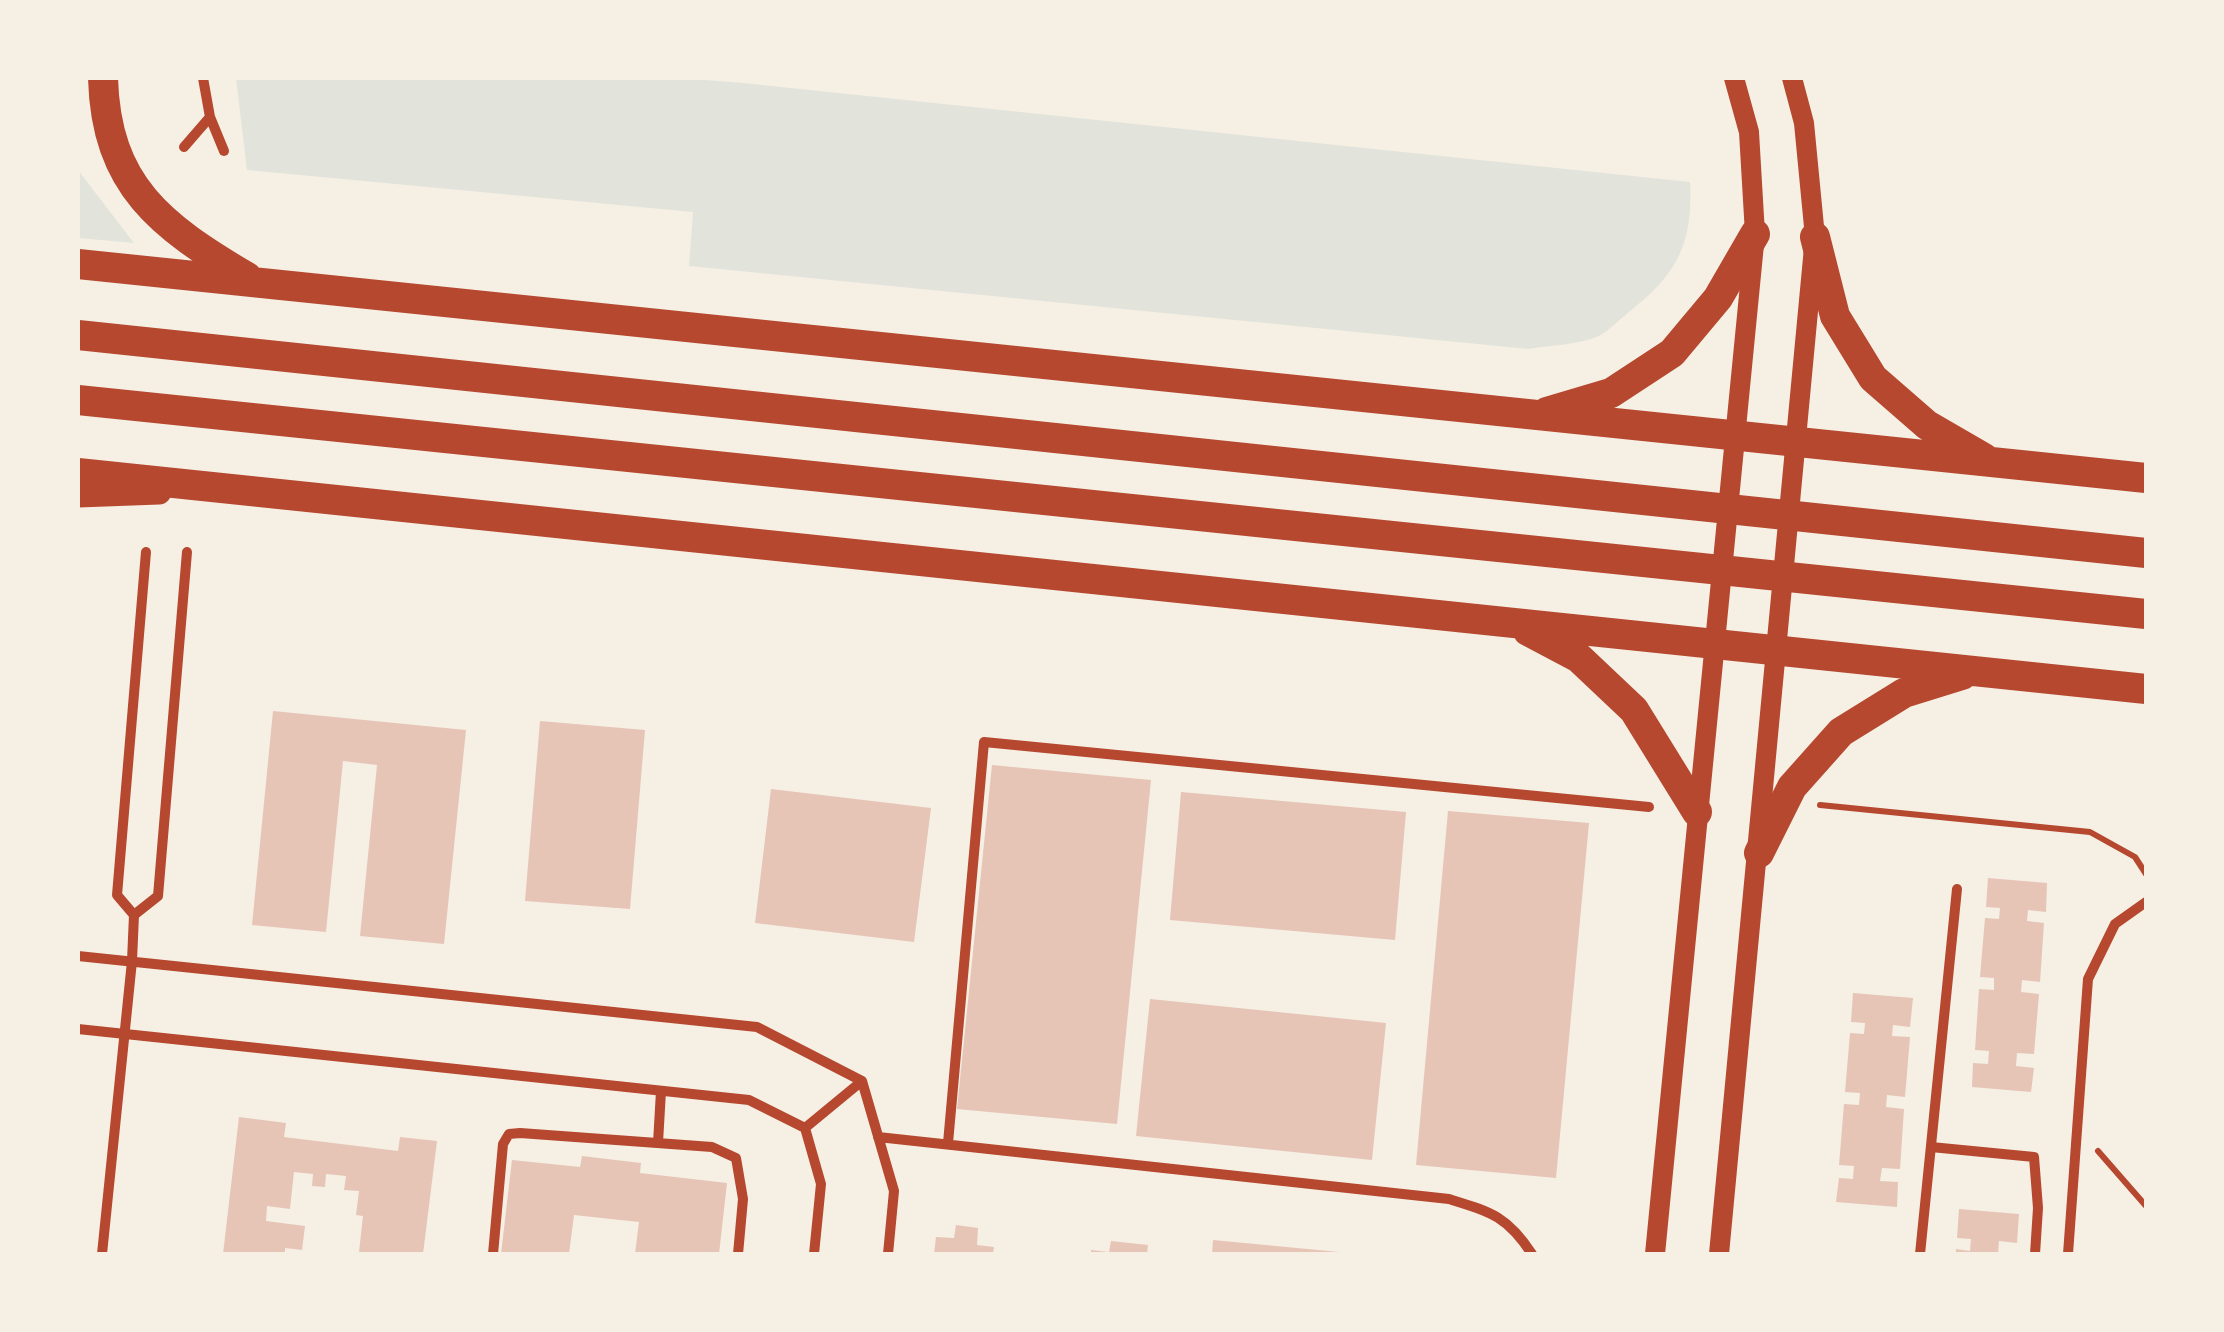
<!DOCTYPE html>
<style>
body{margin:0}
#map{position:relative;width:2224px;height:1332px;overflow:hidden;background:#f6efe4;font-family:Overpass,sans-serif}
canvas{display:block}
.frame{position:absolute;inset:0;border:80px solid #f6efe4;pointer-events:none}
</style>
<div id="map">
<canvas width="2224" height="1332"></canvas>
<div class="frame"></div>
</div>
<script>
const g = document.querySelector('canvas').getContext('2d');
g.lineJoin = 'round';
function fillPath(path, color) {
  g.fillStyle = color;
  g.fill(path, 'evenodd');
}
function stroke(path, color, width, dash) {
  g.strokeStyle = color;
  g.lineWidth = width;
  g.lineCap = dash ? 'butt' : 'round';
  g.setLineDash(dash || []);
  g.stroke(path);
}
const green = new Path2D(`
 M 236,78 L 681,78 L 743,83 L 1690,182 C 1693,242 1678,274 1630,311 C 1620,319 1610,330 1599,336 C 1579,345 1550,345 1528,349 L 689,266 L 693,212 L 247,170 Z
 M 78,170 L 134,243 L 78,238 Z`);
const building = new Path2D(`
 M 273,711 L 466,730 L 444,944 L 360,936 L 377,765 L 343,761 L 326,932 L 252,925 Z
 M 540,721 L 645,730 L 630,909 L 525,901 Z
 M 992,765 L 1151,780 L 1117,1124 L 957,1109 Z
 M 771,789 L 931,808 L 914,942 L 755,923 Z
 M 1181,792 L 1406,812 L 1395,940 L 1170,920 Z
 M 1448,811 L 1589,823 L 1556,1178 L 1416,1165 Z
 M 1988,878 L 2047,883 L 2046,912 L 2028,910 L 2027,921 L 2044,923 L 2040,982 L 2022,980 L 2021,992 L 2039,994 L 2034,1054 L 2017,1053 L 2016,1066 L 2034,1068 L 2031,1092 L 1972,1087 L 1973,1063 L 1988,1064 L 1989,1051 L 1975,1050 L 1979,989 L 1994,990 L 1994,978 L 1980,977 L 1985,918 L 1999,919 L 2000,908 L 1986,907 Z
 M 1853,993 L 1913,998 L 1910,1027 L 1893,1025 L 1892,1036 L 1910,1037 L 1905,1097 L 1887,1095 L 1886,1107 L 1904,1109 L 1900,1169 L 1882,1168 L 1880,1181 L 1898,1182 L 1897,1207 L 1836,1202 L 1839,1178 L 1853,1179 L 1854,1166 L 1839,1165 L 1844,1104 L 1859,1105 L 1860,1093 L 1845,1092 L 1850,1033 L 1864,1034 L 1865,1023 L 1851,1022 Z
 M 1150,999 L 1386,1023 L 1372,1160 L 1136,1136 Z
 M 239,1117 L 286,1123 L 284,1137 L 398,1151 L 400,1137 L 437,1141 L 423,1254 L 359,1252 L 363,1216 L 356,1215 L 359,1191 L 344,1190 L 346,1176 L 326,1174 L 325,1187 L 312,1186 L 313,1174 L 294,1172 L 290,1209 L 267,1206 L 266,1221 L 305,1226 L 302,1250 L 285,1248 L 285,1254 L 223,1254 Z
 M 582,1156 L 641,1163 L 640,1173 L 727,1183 L 719,1254 L 635,1254 L 639,1222 L 574,1215 L 569,1254 L 501,1254 L 512,1160 L 580,1167 Z
 M 1959,1209 L 2019,1214 L 2017,1243 L 1999,1241 L 1998,1254 L 1956,1254 L 1956,1249 L 1970,1251 L 1971,1239 L 1957,1238 Z
 M 956,1225 L 978,1228 L 977,1245 L 994,1247 L 993,1254 L 934,1254 L 936,1237 L 954,1238 Z
 M 1213,1240 L 1339,1252 L 1339,1254 L 1212,1254 Z
 M 1111,1241 L 1148,1245 L 1147,1254 L 1091,1254 L 1091,1250 L 1109,1252 Z`);
const path = new Path2D(`
 M 1820,805 L 2090,832 L 2135,857 L 2146,874
 M 2098,1151 L 2146,1206`);
const minor = new Path2D(`
 M 203,78 L 210,117 L 224,151
 M 184,147 L 210,117
 M 134,915 L 158,896 L 187,552
 M 78,956 L 757,1027 L 862,1081 L 894,1191 L 888,1254
 M 78,1029 L 749,1100 L 805,1128 L 821,1184 L 814,1254
 M 805,1128 L 862,1081
 M 878,1137 L 1449,1199 C 1491,1212 1507,1216 1532,1254
 M 658,1143 L 661,1091
 M 948,1143 L 984,742 L 1649,807
 M 1931,1147 L 2034,1157 L 2038,1208 L 2035,1254
 M 102,1254 L 132,961 L 134,915 L 117,895 L 146,552
 M 493,1254 L 503,1144 L 509,1134 L 520,1133 L 712,1147 L 736,1158 L 743,1199 L 738,1254
 M 1920,1254 L 1957,889
 M 2068,1254 L 2088,979 L 2115,924 L 2146,902`);
const secondary = new Path2D(`
 M 1655,1254 L 1755,234 L 1749,132 L 1734,78
 M 1719,1254 L 1815,237 L 1804,123 L 1792,78`);
const primary = new Path2D(`
 M 78,495 L 159,492`);
const motorway = new Path2D(`
 M 103,78 C 106,186 161,226 247,277
 M 1815,237 L 1835,316 L 1873,378 L 1927,425 L 1984,458
 M 78,264 L 2146,478
 M 78,335 L 2146,553
 M 78,400 L 2146,614
 M 1547,412 L 1611,393 L 1672,353 L 1718,298 L 1755,234
 M 78,473 L 2146,689
 M 1528,631 L 1579,658 L 1634,710 L 1697,812
 M 1759,853 L 1792,787 L 1841,732 L 1904,693 L 1962,675`);
fillPath(green, '#e2e4dc');
fillPath(building, '#e6c5b7');
stroke(path, '#b5482f', 6);
stroke(minor, '#b5482f', 10);
stroke(secondary, '#b5482f', 20);
stroke(primary, '#b5482f', 25);
stroke(motorway, '#b5482f', 30);
</script>
